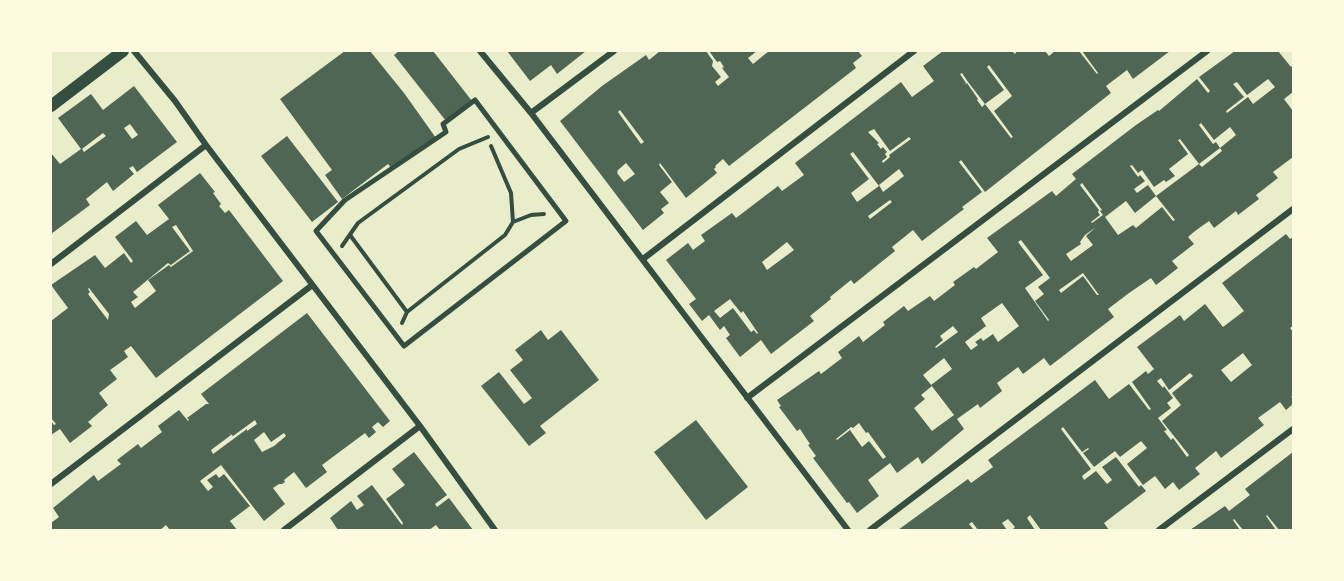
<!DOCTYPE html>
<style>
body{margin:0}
#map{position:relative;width:1344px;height:581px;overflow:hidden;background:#e9edc9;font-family:Ubuntu,sans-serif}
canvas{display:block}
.frame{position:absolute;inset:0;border:52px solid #fefae0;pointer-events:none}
</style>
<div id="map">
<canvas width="1344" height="581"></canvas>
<div class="frame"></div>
</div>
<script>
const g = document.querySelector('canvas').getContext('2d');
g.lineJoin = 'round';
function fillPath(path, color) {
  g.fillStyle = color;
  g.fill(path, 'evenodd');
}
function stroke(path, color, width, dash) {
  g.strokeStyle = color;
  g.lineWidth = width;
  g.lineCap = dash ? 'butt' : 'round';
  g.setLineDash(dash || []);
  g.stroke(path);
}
const building = new Path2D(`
 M 345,51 L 370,51 L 404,93 L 436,138 L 393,170 L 388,164 L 342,199 L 325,175 L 332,170 L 280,99 Z
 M 399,51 L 433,51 L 472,101 L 446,121 L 394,55 Z
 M 507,51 L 586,51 L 557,74 L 551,65 L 530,81 Z
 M 660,51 L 706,51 L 713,61 L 712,66 L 721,77 L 715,82 L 718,86 L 729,77 L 722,68 L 724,67 L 720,61 L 717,62 L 709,51 L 757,51 L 748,58 L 753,64 L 769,51 L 858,51 L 862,56 L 853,63 L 856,68 L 729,166 L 723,159 L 715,166 L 716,167 L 714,169 L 717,173 L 686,198 L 660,163 L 659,165 L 672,182 L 660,192 L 669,203 L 661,209 L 664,213 L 643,230 L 560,121 L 602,86 L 646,55 L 649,60 ZM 620,110 L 644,142 L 641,144 L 618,112 ZM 626,163 L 635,174 L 624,182 L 617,173 L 618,172 L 617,171 Z
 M 943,51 L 1012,51 L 1015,54 L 1016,53 L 1015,51 L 1045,51 L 1049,56 L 1055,51 L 1079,51 L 1097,74 L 1098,73 L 1082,51 L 1170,51 L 1133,79 L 1127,70 L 1106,86 L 1111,93 L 985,192 L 961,160 L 959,162 L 982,192 L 962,207 L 964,209 L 922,241 L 913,230 L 892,247 L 895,251 L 854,284 L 851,280 L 830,297 L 831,299 L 810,316 L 814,321 L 771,354 L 761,340 L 740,357 L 726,338 L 730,335 L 724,326 L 720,330 L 709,315 L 702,321 L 689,304 L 696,299 L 666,260 L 688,243 L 693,250 L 705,241 L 701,235 L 732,213 L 736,218 L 778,186 L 782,191 L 804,175 L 795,163 L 901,82 L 912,97 L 934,81 L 923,66 ZM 989,65 L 1012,96 L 994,111 L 1013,137 L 1011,138 L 985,104 L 982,107 L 977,100 L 978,99 L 967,83 L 965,85 L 966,83 L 960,74 L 962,73 L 968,82 L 975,76 L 968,82 L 985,104 L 1004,90 L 987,67 ZM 874,129 L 890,151 L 909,137 L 911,139 L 889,155 L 890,157 L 883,163 L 882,161 L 887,157 L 885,154 L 887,152 L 883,147 L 881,149 L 877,144 L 879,143 L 868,132 ZM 853,152 L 879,186 L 857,202 L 851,193 L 869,179 L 850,154 ZM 899,169 L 904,176 L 883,192 L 879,185 ZM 890,200 L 892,202 L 870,219 L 868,216 ZM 787,242 L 794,250 L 767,270 L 762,262 ZM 730,299 L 741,313 L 743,311 L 758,333 L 757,334 L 754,330 L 751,332 L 733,308 L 720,318 L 714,311 Z
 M 1235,51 L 1278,51 L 1291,67 L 1293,65 L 1293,92 L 1284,99 L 1293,111 L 1293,157 L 1273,172 L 1278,178 L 1256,195 L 1259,199 L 1238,215 L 1236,211 L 1214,228 L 1209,221 L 1195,231 L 1188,237 L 1194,244 L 1172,261 L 1178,268 L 1156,285 L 1151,278 L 1129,293 L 1108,309 L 1114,317 L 1050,366 L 1044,358 L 1023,374 L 1018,367 L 997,383 L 1002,391 L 980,408 L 978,404 L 957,419 L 964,429 L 922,464 L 918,457 L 897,473 L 890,463 L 868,480 L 879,496 L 857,513 L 849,502 L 847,503 L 813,458 L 816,456 L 808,445 L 810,444 L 800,429 L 797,431 L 779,407 L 781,406 L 777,400 L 819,371 L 821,374 L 842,358 L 838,352 L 859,336 L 863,342 L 885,325 L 883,322 L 904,306 L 908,311 L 930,296 L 934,301 L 955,285 L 953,282 L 974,267 L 976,269 L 998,252 L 987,238 L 1052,191 L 1056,196 L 1076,179 L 1072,174 L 1136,125 L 1158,110 L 1159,111 L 1197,79 L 1208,93 L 1210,91 L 1199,77 ZM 1268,79 L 1275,87 L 1253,104 L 1248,97 L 1227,113 L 1226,111 L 1244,97 L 1233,84 L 1237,82 L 1247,95 ZM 1201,123 L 1214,140 L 1230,127 L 1236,135 L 1220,148 L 1222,151 L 1202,167 L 1199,164 L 1156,196 L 1175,220 L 1173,221 L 1162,207 L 1136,228 L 1133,225 L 1118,235 L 1105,217 L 1126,201 L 1135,213 L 1156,196 L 1148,185 L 1137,193 L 1134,189 L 1145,181 L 1140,175 L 1138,177 L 1130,166 L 1132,165 L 1138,173 L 1142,170 L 1154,187 L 1164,180 L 1166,182 L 1175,176 L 1169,169 L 1188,154 L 1178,140 L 1180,139 L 1199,164 L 1220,148 L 1216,142 L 1213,144 L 1199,125 ZM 1082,183 L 1102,210 L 1100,211 L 1103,215 L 1092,223 L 1091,222 L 1100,215 L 1098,212 L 1099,210 L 1080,185 ZM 1096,227 L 1086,236 L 1093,245 L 1071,261 L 1066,254 L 1081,244 L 1080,242 L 1085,235 ZM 1021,240 L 1050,278 L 1038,287 L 1044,294 L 1035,301 L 1049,320 L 1048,321 L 1025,288 L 1043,275 L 1018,242 ZM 1083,273 L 1099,295 L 1097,295 L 1083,276 L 1061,293 L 1059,290 ZM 1002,303 L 1019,326 L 998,342 L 993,334 L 983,341 L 981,338 L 975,342 L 978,345 L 971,350 L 965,342 L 986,326 L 981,318 ZM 953,326 L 958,332 L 936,348 L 935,347 L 943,340 L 940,336 ZM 944,358 L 952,369 L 931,385 L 954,415 L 932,431 L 914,408 L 925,399 L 921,395 L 932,386 L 923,375 ZM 859,423 L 866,433 L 868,432 L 886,457 L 883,459 L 869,441 L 862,447 L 850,430 L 837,440 L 836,439 L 851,427 L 853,428 Z
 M 134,86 L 177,142 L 137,172 L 133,166 L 129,168 L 134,174 L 113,191 L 107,182 L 86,199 L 90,205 L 51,234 L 51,153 L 60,164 L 81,149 L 58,118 L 91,94 L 103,110 ZM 130,124 L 138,135 L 132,139 L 124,128 ZM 103,133 L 106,136 L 84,152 L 82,149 Z
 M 287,136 L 338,202 L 312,222 L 261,156 Z
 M 200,173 L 215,192 L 213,193 L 221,204 L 219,206 L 225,213 L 229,210 L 283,281 L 156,378 L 131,346 L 124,351 L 128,357 L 110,370 L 117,379 L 99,393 L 108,405 L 88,422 L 92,426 L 70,443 L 60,429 L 51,435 L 51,421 L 54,425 L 56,424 L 51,418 L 51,321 L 68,308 L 51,285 L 95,255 L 105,268 L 124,253 L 131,263 L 133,261 L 115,237 L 136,221 L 147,235 L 169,219 L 158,205 ZM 176,225 L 193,251 L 171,267 L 169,265 L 148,280 L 156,291 L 135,308 L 131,302 L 138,297 L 133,292 L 168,263 L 171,265 L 190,251 L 172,227 ZM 89,288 L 109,314 L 108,320 L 88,294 L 90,292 L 88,289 Z
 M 1286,234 L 1290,239 L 1293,237 L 1293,326 L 1290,328 L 1293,332 L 1293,395 L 1291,397 L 1293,397 L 1293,404 L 1286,410 L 1280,402 L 1258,418 L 1264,425 L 1221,458 L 1216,451 L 1195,468 L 1200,474 L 1179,490 L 1173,482 L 1165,489 L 1155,476 L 1143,485 L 1127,464 L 1147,448 L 1141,441 L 1120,457 L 1115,451 L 1094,467 L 1083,453 L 1089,449 L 1088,448 L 1082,452 L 1063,427 L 1061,429 L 1091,469 L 1082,476 L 1084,480 L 1096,471 L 1107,484 L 1112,480 L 1102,467 L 1116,457 L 1139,487 L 1141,485 L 1146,491 L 1104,523 L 1109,530 L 1041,530 L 1030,515 L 1027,518 L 1035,530 L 1012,530 L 1015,527 L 1008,519 L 1002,523 L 1007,530 L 978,530 L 972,522 L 969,524 L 974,530 L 898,530 L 968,479 L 971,483 L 993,467 L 988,460 L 1095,380 L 1109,399 L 1129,384 L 1149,410 L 1151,409 L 1132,382 L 1146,371 L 1148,374 L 1154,369 L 1137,347 L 1180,315 L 1184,321 L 1205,304 L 1223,327 L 1244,311 L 1222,283 ZM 1243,353 L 1252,365 L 1231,382 L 1221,370 ZM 1190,373 L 1193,376 L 1172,393 L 1181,405 L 1162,421 L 1189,455 L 1187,457 L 1173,438 L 1171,440 L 1164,431 L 1167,430 L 1158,418 L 1171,408 L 1167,403 L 1173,398 L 1164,386 L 1163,388 L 1157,381 L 1161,378 L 1169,390 Z
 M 307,313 L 390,421 L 383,427 L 378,422 L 372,427 L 376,432 L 369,438 L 365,433 L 322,465 L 327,472 L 306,488 L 294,472 L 284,480 L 285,482 L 282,484 L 279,484 L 273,488 L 285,504 L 264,521 L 221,465 L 200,481 L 208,491 L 213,487 L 207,480 L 216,474 L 219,478 L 224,474 L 250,506 L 230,521 L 237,530 L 170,530 L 166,525 L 160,530 L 51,530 L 51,523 L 59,517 L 53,508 L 94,475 L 98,481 L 121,464 L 117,460 L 138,444 L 141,448 L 162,432 L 158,426 L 179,410 L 188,421 L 189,420 L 187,418 L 206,404 L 209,404 L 201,394 ZM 255,420 L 257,424 L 247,431 L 247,429 L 213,454 L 211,450 L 231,435 L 229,433 L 233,436 ZM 264,432 L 271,442 L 284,433 L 286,436 L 274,446 L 262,452 L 254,440 Z
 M 541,330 L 548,340 L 561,330 L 599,380 L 540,426 L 546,433 L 529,446 L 481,386 L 499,372 L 524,404 L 532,398 L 510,370 L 523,360 L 515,350 Z
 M 696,420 L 748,487 L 706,520 L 654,452 Z
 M 414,452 L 447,495 L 435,504 L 437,507 L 449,498 L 473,530 L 440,530 L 436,525 L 429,530 L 338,530 L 330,518 L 351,501 L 357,510 L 364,505 L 357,496 L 372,485 L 402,525 L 403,523 L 386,499 L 405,485 L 392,469 Z
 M 1293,452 L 1293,530 L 1279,530 L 1267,515 L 1266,516 L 1276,530 L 1243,530 L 1234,519 L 1233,520 L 1240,530 L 1190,530 L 1225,506 L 1229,511 L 1250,495 L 1245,489 Z`);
const path = new Path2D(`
 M 513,222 L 531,215 L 544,214
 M 350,235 L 407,312
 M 342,246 L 358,223 L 459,149 L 488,137
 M 402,323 L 407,312 L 505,235 L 513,222 L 511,193 L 491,146`);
const pedestrian = new Path2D(`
 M 475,100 L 566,221 L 404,346 L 316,231 L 345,200 L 446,132 L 443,124 Z`);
const minor = new Path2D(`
 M 134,51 L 175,101 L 206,145 L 420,426 L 495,530
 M 480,51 L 531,113 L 848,530
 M 531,113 L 614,51
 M 643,259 L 914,51
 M 51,264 L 206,145
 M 747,398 L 1207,51
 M 51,484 L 311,286
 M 284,530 L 420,426
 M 870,530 L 1293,209
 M 1159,530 L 1293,429`);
const secondary = new Path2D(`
 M 51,106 L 123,51`);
fillPath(building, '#4f6655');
stroke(path, '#344e41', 4);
stroke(pedestrian, '#344e41', 5);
stroke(minor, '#344e41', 6);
stroke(secondary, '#344e41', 12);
</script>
